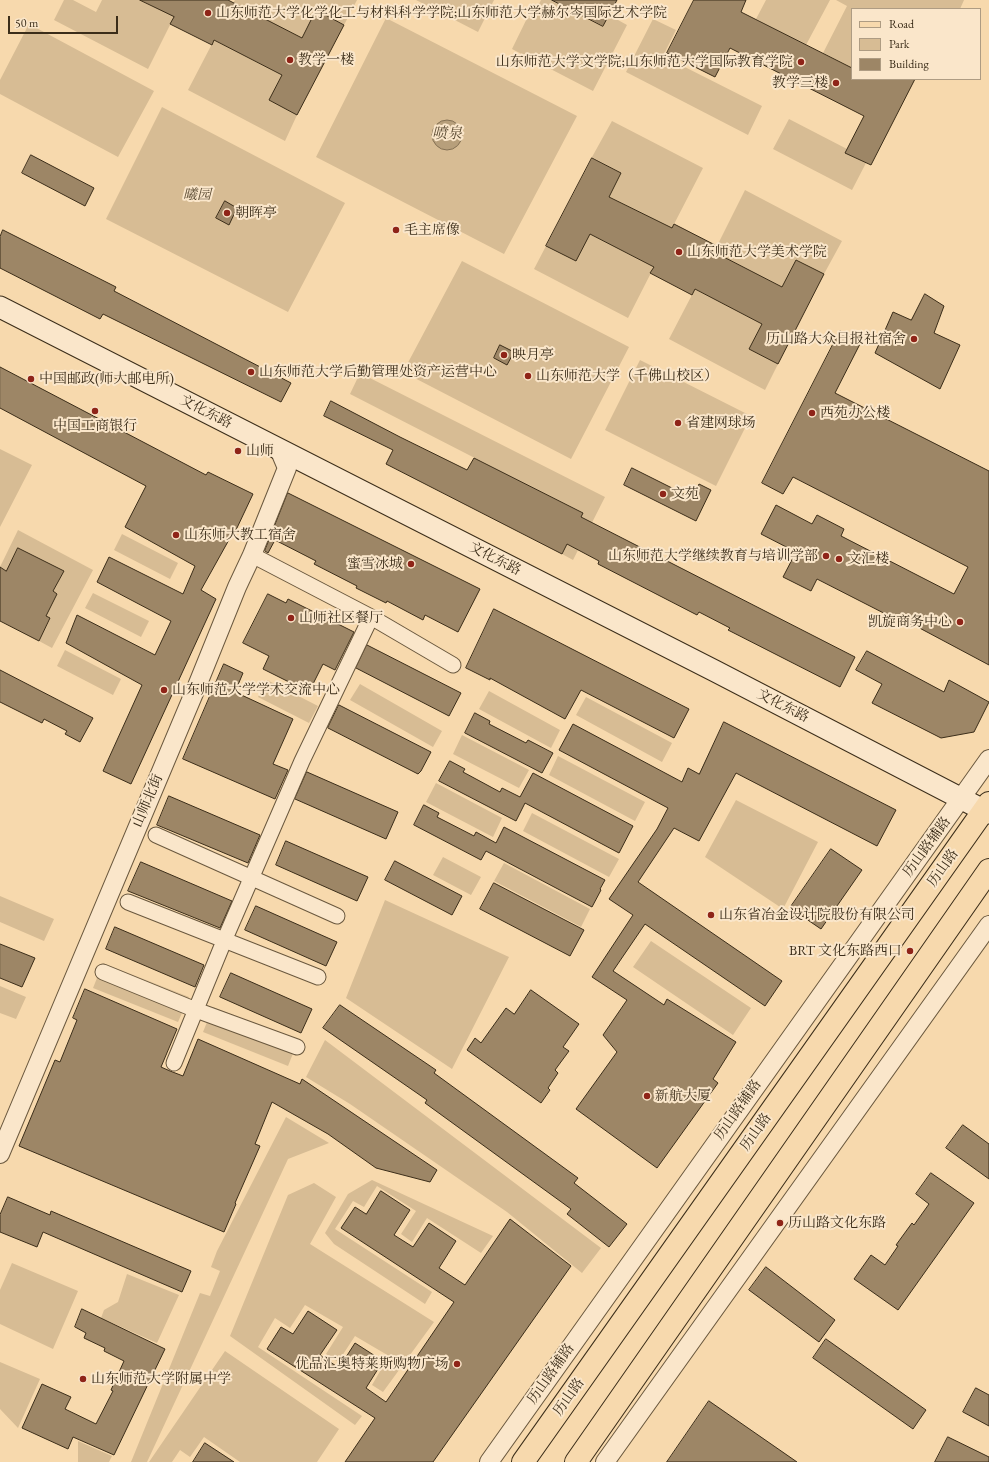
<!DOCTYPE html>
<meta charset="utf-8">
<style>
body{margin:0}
#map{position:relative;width:989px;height:1462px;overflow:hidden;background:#f7d9ad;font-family:"EB Garamond",serif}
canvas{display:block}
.legend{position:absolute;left:851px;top:8px;width:130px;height:72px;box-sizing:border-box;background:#fae6ca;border:1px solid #ae9c83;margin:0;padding:5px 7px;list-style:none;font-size:12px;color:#3b2d19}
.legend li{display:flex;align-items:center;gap:8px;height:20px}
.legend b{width:20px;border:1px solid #ae9c83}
.scale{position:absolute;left:8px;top:16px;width:110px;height:18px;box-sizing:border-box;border:2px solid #3b2d19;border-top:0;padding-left:5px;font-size:12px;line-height:14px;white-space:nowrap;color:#3b2d19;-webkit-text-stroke:3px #fae6ca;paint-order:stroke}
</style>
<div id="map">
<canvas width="989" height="1462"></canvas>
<ul class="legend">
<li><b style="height:5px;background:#f7d9ad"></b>Road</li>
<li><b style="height:11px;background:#d7bc94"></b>Park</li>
<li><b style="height:11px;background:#9d8666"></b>Building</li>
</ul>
<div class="scale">50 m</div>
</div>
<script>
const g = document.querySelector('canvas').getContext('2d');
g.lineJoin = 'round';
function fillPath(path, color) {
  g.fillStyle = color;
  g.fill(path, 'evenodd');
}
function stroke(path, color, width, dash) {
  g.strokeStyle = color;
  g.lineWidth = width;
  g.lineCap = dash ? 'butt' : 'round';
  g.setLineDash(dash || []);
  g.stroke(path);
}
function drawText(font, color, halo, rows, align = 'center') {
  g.font = font + ' "EB Garamond","Noto Serif SC",serif';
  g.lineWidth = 4;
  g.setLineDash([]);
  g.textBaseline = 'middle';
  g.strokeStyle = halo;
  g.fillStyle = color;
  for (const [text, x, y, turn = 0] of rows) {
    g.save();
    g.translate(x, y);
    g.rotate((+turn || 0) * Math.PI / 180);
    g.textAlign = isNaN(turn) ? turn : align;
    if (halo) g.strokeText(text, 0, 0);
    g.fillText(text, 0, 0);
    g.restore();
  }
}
const green = new Path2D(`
 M 64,0 L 73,0 L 96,12 L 102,0 L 140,0 L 174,17 L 148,69 L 54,20 Z
 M 235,0 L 357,0 L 344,25 L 316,11 L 302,38 L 233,3 Z
 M 416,0 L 494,0 L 478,32 Z
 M 541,0 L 552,0 L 603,26 L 609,15 L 627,25 L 593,91 L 512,49 L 533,6 L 537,8 Z
 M 766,0 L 830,0 L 806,45 L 756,19 Z
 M 836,0 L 964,0 L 960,9 L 852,9 L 852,68 L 823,53 L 847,6 Z
 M 386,18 L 577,116 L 504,254 L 316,157 Z
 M 653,19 L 676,30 L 663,56 L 762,106 L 748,135 L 626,72 Z
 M 29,24 L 154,91 L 118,157 L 0,94 L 0,80 Z
 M 214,40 L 282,75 L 269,100 L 297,115 L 285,141 L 188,90 Z
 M 162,107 L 345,203 L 288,312 L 106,219 Z
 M 789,119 L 847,149 L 846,153 L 866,163 L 852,190 L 773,149 Z
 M 612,121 L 703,168 L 672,228 L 609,197 L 621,173 L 592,157 Z
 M 745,190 L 842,241 L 824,274 L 796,260 L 782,287 L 714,252 Z
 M 590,234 L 654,267 L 628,318 L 534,269 L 546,246 Z
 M 462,261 L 629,347 L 571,459 L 403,372 Z
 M 695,289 L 762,324 L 749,349 L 778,364 L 765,390 L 669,339 Z
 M 640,360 L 751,416 L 716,486 L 605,430 Z
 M 360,373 L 605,497 L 573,560 L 562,554 L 582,513 L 350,394 Z
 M 0,449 L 32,465 L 0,527 Z
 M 18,530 L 93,570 L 52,648 L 39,641 L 50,619 L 46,616 L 57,594 L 53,591 L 64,571 L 18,548 L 6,571 L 0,567 Z
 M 122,534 L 178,563 L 170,579 L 114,550 Z
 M 93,593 L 149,621 L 141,637 L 85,608 Z
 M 65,650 L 121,679 L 113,695 L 57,666 Z
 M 267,680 L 318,706 L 309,723 L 258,697 Z
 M 360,684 L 442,731 L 433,747 L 350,700 Z
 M 489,691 L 560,730 L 551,748 L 479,709 Z
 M 586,697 L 672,743 L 662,762 L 576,715 Z
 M 462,735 L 529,770 L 519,788 L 453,754 Z
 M 558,756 L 645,802 L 635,821 L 549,775 Z
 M 436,783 L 502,818 L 493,837 L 426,802 Z
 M 736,800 L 818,842 L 783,909 L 705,857 Z
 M 532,813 L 619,859 L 609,877 L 523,831 Z
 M 443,857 L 481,877 L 471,895 L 433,875 Z
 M 504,863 L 590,909 L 581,927 L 494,881 Z
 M 0,896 L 54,919 L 44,941 L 0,922 Z
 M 385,900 L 509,957 L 452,1069 L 346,998 Z
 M 651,941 L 751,1008 L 733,1035 L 633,967 Z
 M 103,963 L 189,997 L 178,1022 L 93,988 Z
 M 0,986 L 26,997 L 16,1019 L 0,1013 Z
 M 213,1007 L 298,1041 L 288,1066 L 203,1032 Z
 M 325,1040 L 601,1248 L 582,1273 L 507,1212 L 350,1104 L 306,1077 Z
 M 286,1117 L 329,1143 L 288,1159 L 147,1462 L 131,1462 L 200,1293 L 210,1296 L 220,1271 L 211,1267 L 217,1251 Z
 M 372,1180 L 493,1236 L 481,1253 L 427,1218 L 412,1242 L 401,1234 L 416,1211 L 377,1186 L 364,1207 L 353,1201 L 335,1229 L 432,1292 L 425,1304 L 334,1244 L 325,1233 L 348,1194 Z
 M 314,1183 L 336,1197 L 310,1244 L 434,1322 L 383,1392 L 372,1385 L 389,1356 L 355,1336 L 338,1362 L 326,1354 L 343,1327 L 305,1305 L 290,1328 L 275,1318 L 258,1347 L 362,1416 L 355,1425 L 230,1336 L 288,1195 Z
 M 12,1263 L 78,1291 L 53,1349 L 0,1324 L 0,1290 Z
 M 127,1274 L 179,1295 L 157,1343 L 101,1318 L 104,1310 L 118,1302 Z
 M 225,1351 L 339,1429 L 317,1462 L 240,1462 L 204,1437 L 190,1457 L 180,1450 L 172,1462 L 149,1462 Z
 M 0,1362 L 40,1379 L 18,1428 L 0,1409 Z
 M 78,1441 L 112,1456 L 109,1462 L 78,1462 Z`);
const water = new Path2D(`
 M432 135a15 15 0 1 1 30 0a15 15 0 1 1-30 0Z`);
const building = new Path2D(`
 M 140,0 L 228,0 L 302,38 L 316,10 L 344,25 L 297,115 L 269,100 L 282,75 L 214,40 L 212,45 L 170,24 L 174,17 Z
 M 552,0 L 617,0 L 603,26 Z
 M 694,0 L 746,0 L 741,12 L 852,68 L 852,79 L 915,79 L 871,165 L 845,153 L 864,116 L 730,48 L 715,77 L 667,53 Z
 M 31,155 L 94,188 L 85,206 L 22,173 Z
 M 592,158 L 621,173 L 609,197 L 672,228 L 674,224 L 717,246 L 714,252 L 782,287 L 796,260 L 824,274 L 778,364 L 749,349 L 762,324 L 695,289 L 692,295 L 650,273 L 654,267 L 590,234 L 576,261 L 546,246 Z
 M 225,201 L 237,208 L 229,225 L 216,218 Z
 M 3,230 L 116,287 L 114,291 L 291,383 L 281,402 L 103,314 L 100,319 L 0,268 L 0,237 Z
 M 925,294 L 944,306 L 934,333 L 960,345 L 940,389 L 875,353 L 893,312 L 911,320 Z
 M 840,331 L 861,342 L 835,393 L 989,471 L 989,665 L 912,624 L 911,627 L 817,579 L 811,591 L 783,577 L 796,552 L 761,534 L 776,505 L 812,524 L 817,515 L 844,529 L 841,536 L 954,594 L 968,567 L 793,477 L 783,494 L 762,483 Z
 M 500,345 L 514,352 L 507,365 L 494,358 Z
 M 0,367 L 206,475 L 208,472 L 253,494 L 236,530 L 235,529 L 201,590 L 216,599 L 131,784 L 103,771 L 142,685 L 66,643 L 77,615 L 155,655 L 171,621 L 97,582 L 109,557 L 183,594 L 195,566 L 125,527 L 146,486 L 0,408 Z
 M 331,401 L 400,437 L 467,470 L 474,458 L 583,513 L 581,517 L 855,657 L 840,687 L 728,630 L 730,628 L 699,612 L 697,615 L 598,564 L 599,561 L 567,544 L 562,554 L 386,464 L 393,450 L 324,416 Z
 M 632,468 L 692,498 L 699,484 L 711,490 L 696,521 L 624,485 Z
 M 288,493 L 480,589 L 458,632 L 425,615 L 423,620 L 387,601 L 386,603 L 356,588 L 357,586 L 314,564 L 316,561 L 275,540 L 268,553 L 265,551 Z
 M 18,548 L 64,571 L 53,591 L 57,594 L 46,616 L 50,618 L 39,641 L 0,621 L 0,567 L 6,571 Z
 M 268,594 L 286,603 L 288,599 L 354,632 L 335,670 L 323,664 L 309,692 L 263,669 L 269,656 L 243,643 Z
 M 494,609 L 689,709 L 674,738 L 581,690 L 565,719 L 490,678 L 490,680 L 466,668 Z
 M 367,645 L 461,693 L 449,716 L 356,668 Z
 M 867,651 L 944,692 L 949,680 L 989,702 L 974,732 L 941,738 L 872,703 L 882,684 L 856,670 Z
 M 224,664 L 243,673 L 235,692 L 293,719 L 273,764 L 288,770 L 275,799 L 183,759 Z
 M 0,670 L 93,718 L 80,742 L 65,734 L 67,731 L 44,719 L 42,723 L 0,702 Z
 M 339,705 L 431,752 L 421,771 L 418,774 L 328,728 Z
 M 475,713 L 490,721 L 489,724 L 526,743 L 528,740 L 553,753 L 542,773 L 465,733 Z
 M 724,722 L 896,810 L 877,846 L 736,773 L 699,841 L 674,828 L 638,882 L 782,981 L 765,1006 L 645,924 L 613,971 L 664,1005 L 667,999 L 736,1042 L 713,1079 L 718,1083 L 657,1168 L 576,1109 L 617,1052 L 603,1035 L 627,1000 L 592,977 L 633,915 L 609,899 L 657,829 L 668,808 L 559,750 L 573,724 L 682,782 L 688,768 L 699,774 Z
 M 450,761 L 465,769 L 463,772 L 500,792 L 502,788 L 520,797 L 533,773 L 633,826 L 619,853 L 525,803 L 516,821 L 439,781 Z
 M 307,772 L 398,812 L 386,839 L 295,799 Z
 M 169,796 L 260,835 L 248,863 L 157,825 Z
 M 424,805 L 439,813 L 437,817 L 474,836 L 476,832 L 496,843 L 504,827 L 605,880 L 600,889 L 601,890 L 592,907 L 486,851 L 481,860 L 414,825 Z
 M 286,841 L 368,877 L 357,901 L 276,865 Z
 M 831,849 L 862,870 L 821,929 L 790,908 Z
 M 395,861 L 462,896 L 452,915 L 385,880 Z
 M 141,862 L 232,901 L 220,928 L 128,891 Z
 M 494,883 L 584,930 L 570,956 L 480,909 Z
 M 256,906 L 337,942 L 326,966 L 245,930 Z
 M 115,927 L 204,965 L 195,987 L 106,949 Z
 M 0,944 L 35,958 L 22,987 L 0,978 Z
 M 231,973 L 312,1009 L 301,1033 L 220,997 Z
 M 85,989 L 177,1029 L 161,1067 L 170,1071 L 183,1076 L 198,1039 L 300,1084 L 302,1079 L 437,1170 L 430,1182 L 376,1168 L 328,1134 L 272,1102 L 255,1144 L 260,1146 L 235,1203 L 236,1204 L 224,1232 L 19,1146 L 55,1060 L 60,1062 L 77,1020 L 73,1018 Z
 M 531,990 L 579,1024 L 563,1047 L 569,1051 L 555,1070 L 558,1073 L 548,1088 L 550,1090 L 541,1103 L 467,1050 L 475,1038 L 481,1043 L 506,1008 L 514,1014 Z
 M 340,1005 L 436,1070 L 434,1073 L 578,1178 L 574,1183 L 627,1224 L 609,1247 L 567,1214 L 571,1209 L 425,1103 L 427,1100 L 323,1028 Z
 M 963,1125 L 989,1144 L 989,1179 L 946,1148 Z
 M 931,1173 L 974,1203 L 898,1310 L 854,1279 L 871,1255 L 885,1265 L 898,1246 L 896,1245 L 912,1223 L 914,1225 L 929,1204 L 916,1194 Z
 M 381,1191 L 410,1210 L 394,1235 L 413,1247 L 429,1223 L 456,1241 L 439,1268 L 465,1285 L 510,1219 L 571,1266 L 433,1462 L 345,1462 L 375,1418 L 267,1349 L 281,1327 L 293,1334 L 308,1311 L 337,1330 L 320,1355 L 339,1368 L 355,1343 L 383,1361 L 366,1388 L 386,1402 L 454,1302 L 341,1228 L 355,1207 L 366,1214 Z
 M 8,1197 L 50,1215 L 51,1211 L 191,1271 L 182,1292 L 43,1232 L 37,1247 L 0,1232 L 0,1215 Z
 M 766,1267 L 835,1320 L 819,1342 L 749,1290 Z
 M 82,1309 L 165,1349 L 114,1455 L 73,1437 L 68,1449 L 22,1428 L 42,1384 L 71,1397 L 65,1409 L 96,1424 L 113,1391 L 111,1390 L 124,1361 L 104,1351 L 105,1348 L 84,1338 L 86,1333 L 75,1327 Z
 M 826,1339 L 926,1410 L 913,1429 L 813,1358 Z
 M 976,1388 L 989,1395 L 989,1426 L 963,1412 Z
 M 709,1401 L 797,1462 L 667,1462 Z
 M 948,1437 L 989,1457 L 989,1462 L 935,1462 Z
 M 205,1443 L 234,1462 L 193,1462 Z`);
const minor = new Path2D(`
 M 252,555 L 371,617 L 453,665
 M 156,835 L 337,916
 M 128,902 L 318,977
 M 103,972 L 196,1010 L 297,1047
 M 174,1063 L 224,941 L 302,761 L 371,617`);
const tertiary = new Path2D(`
 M 0,1154 L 197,686 L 237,587 L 252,555 L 287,468 L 279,449
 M 489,1462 L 989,759
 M 605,1462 L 989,925`);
const secondary = new Path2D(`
 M 0,307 L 715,671 L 989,813`);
const primary = new Path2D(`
 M 523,1462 L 989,803
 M 576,1462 L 989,870`);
const markers = [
 [208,13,4,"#8f2418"],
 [290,60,4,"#8f2418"],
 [801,62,4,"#8f2418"],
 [836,83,4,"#8f2418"],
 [227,213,4,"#8f2418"],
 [396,230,4,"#8f2418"],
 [679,252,4,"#8f2418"],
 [914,339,4,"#8f2418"],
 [504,355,4,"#8f2418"],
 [251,372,4,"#8f2418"],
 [528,376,4,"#8f2418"],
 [31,379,4,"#8f2418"],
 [95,411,4,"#8f2418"],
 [812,413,4,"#8f2418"],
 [678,423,4,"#8f2418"],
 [238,451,4,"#8f2418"],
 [663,494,4,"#8f2418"],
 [176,535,4,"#8f2418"],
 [826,556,4,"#8f2418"],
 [839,559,4,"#8f2418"],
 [411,564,4,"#8f2418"],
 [291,618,4,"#8f2418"],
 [960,622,4,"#8f2418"],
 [164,690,4,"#8f2418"],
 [711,915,4,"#8f2418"],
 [910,951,4,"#8f2418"],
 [647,1096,4,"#8f2418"],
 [780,1223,4,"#8f2418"],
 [457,1364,4,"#8f2418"],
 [83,1379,4,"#8f2418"]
];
const poiNames = [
 ["山东师范大学化学化工与材料科学学院;山东师范大学赫尔岑国际艺术学院",216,13],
 ["教学一楼",298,60],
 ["山东师范大学文学院;山东师范大学国际教育学院",793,62,"right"],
 ["教学三楼",828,83,"right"],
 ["朝晖亭",235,213],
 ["毛主席像",404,230],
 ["山东师范大学美术学院",687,252],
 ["历山路大众日报社宿舍",906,339,"right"],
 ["映月亭",512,355],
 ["山东师范大学后勤管理处资产运营中心",259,372],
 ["山东师范大学（千佛山校区）",536,376],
 ["中国邮政(师大邮电所)",39,379],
 ["西苑办公楼",820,413],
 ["省建网球场",686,423],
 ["中国工商银行",95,426,"center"],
 ["山师",246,451],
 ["文苑",671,494],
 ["山东师大教工宿舍",184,535],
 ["山东师范大学继续教育与培训学部",818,556,"right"],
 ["文汇楼",847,559],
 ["蜜雪冰城",403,564,"right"],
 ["山师社区餐厅",299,618],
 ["凯旋商务中心",952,622,"right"],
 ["山东师范大学学术交流中心",172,690],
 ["山东省冶金设计院股份有限公司",719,915],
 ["BRT 文化东路西口",902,951,"right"],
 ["新航大厦",655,1096],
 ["历山路文化东路",788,1223],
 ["优品汇奥特莱斯购物广场",449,1364,"right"],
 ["山东师范大学附属中学",91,1379]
];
const parkNames = [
 ["曦园",197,195]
];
const streetNames = [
 ["文化东路",206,412,27],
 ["文化东路",495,559,27],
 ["文化东路",783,706,27],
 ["山师北街",148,801,-67],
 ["历山路辅路",927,847,-54],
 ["历山路",943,868,-55],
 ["历山路辅路",738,1110,-55],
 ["历山路",756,1132,-55],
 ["历山路辅路",551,1374,-55],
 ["历山路",569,1397,-55]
];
const waterNames = [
 ["喷泉",447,134]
];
fillPath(green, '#d7bc94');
fillPath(water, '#b79f7b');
stroke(water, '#857154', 1);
fillPath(building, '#9d8666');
stroke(building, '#3b2d19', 1);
stroke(minor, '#6a583e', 17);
stroke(tertiary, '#6a583e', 20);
stroke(secondary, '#3b2d19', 23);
stroke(primary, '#3b2d19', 24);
stroke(minor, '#fae6ca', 15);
stroke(tertiary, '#fae6ca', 18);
stroke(secondary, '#fae6ca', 21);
stroke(primary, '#f7d9ad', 22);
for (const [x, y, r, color] of markers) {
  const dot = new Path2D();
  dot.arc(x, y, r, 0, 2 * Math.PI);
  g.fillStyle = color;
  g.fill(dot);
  stroke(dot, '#fae6ca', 1.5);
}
drawText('14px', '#3b2d19', '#fae6ca', poiNames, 'left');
drawText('italic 14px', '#5a4a32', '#fae6ca', parkNames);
drawText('14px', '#3b2d19', '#fae6ca', streetNames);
drawText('italic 15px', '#5a4a32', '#fae6ca', waterNames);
</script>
